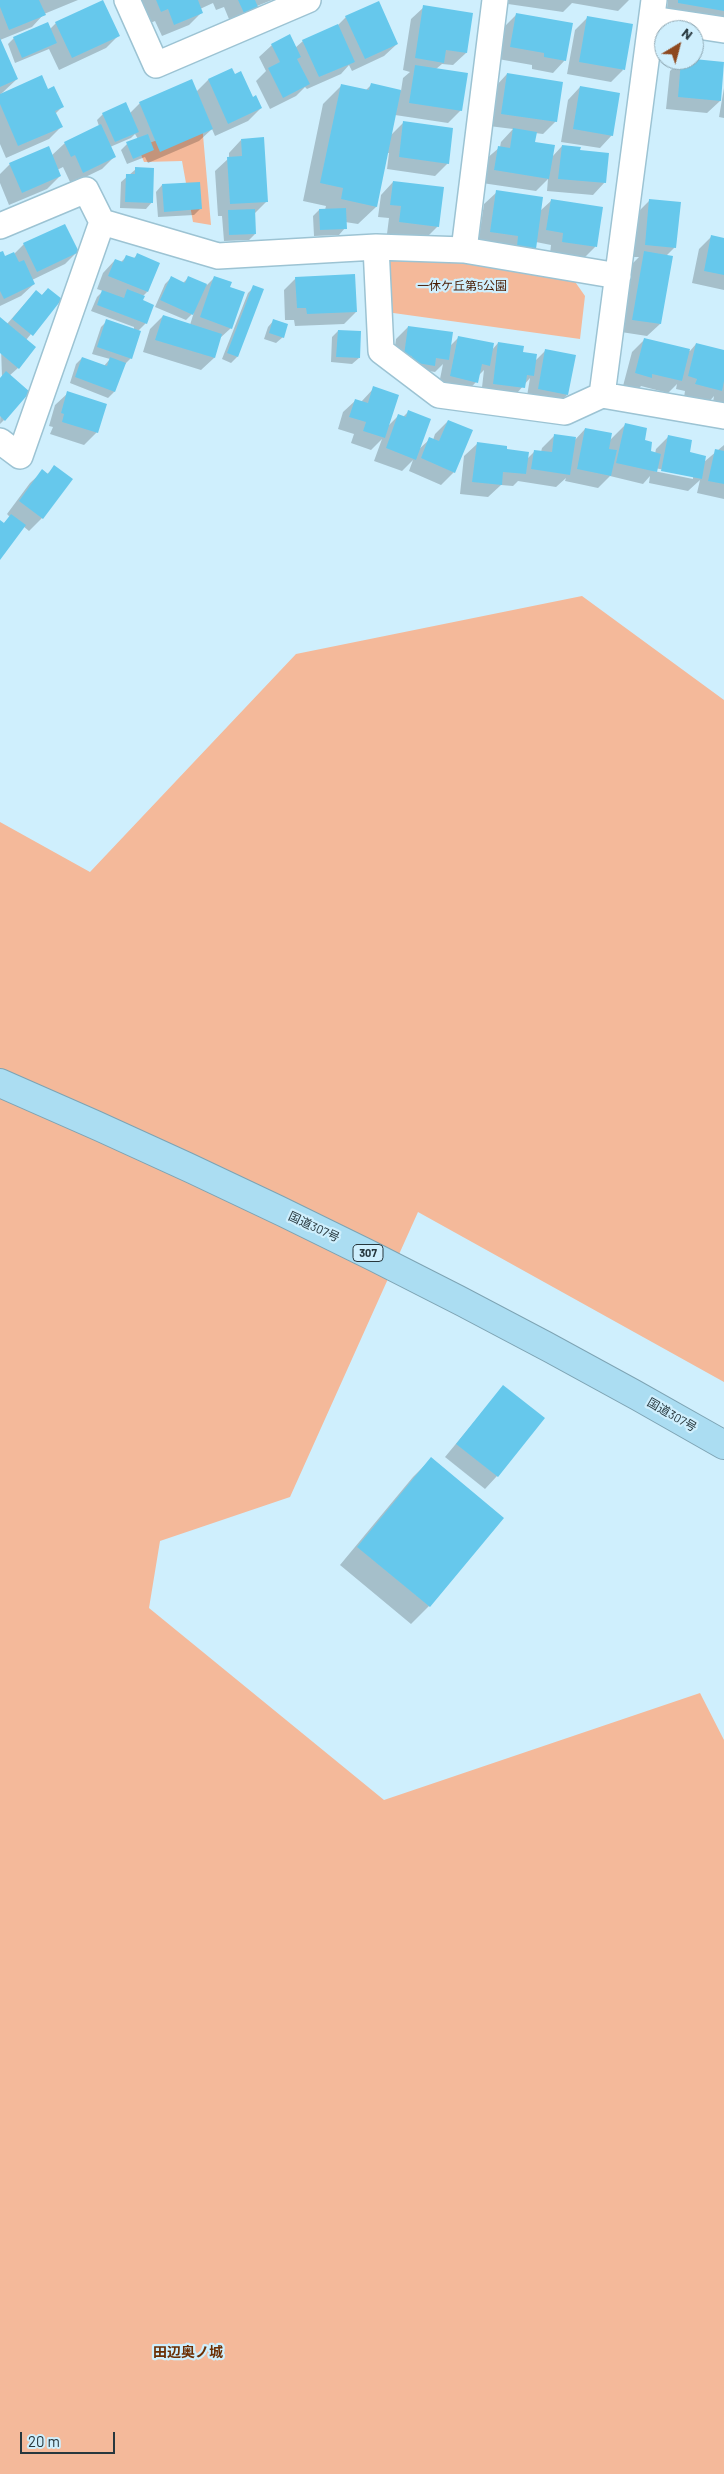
<!DOCTYPE html>
<meta charset="utf-8">
<style>
body{margin:0}
#map{position:relative;width:724px;height:2474px;overflow:hidden;background:#cfeffd;font-family:Barlow,sans-serif}
canvas{display:block}
.north{position:absolute;left:654px;top:20px;width:50px;height:50px;box-sizing:border-box;background:#cfeffd;border:1px solid #8ca5b0;border-radius:50%;rotate:37deg;font-size:14px;font-weight:700;line-height:20px;text-align:center;color:#27373d}
.north::after{content:'';display:block;margin:auto;width:18px;height:22px;background:#8e491f;clip-path:polygon(50% 0,100% 100%,50% 72%,0 100%)}
.scale{position:absolute;left:20px;top:2432px;width:95px;height:22px;box-sizing:border-box;border:2px solid #27373d;border-top:0;padding-left:6px;font-size:15px;line-height:18px;white-space:nowrap;color:#27373d;-webkit-text-stroke:4px #cfeffd;paint-order:stroke}
</style>
<div id="map">
<canvas width="724" height="2474"></canvas>
<div class="north">N</div>
<div class="scale">20 m</div>
</div>
<script>
const g = document.querySelector('canvas').getContext('2d');
g.lineJoin = 'round';
function fillPath(path, color) {
  g.fillStyle = color;
  g.fill(path, 'evenodd');
}
function stroke(path, color, width, dash) {
  g.strokeStyle = color;
  g.lineWidth = width;
  g.lineCap = dash ? 'butt' : 'round';
  g.setLineDash(dash || []);
  g.stroke(path);
}
function drawText(font, color, halo, rows, align = 'center') {
  g.font = font + ' Barlow,"Noto Sans JP",sans-serif';
  g.lineWidth = 4.5;
  g.setLineDash([]);
  g.textBaseline = 'middle';
  g.strokeStyle = halo;
  g.fillStyle = color;
  for (const [text, x, y, turn = 0] of rows) {
    g.save();
    g.translate(x, y);
    g.rotate((+turn || 0) * Math.PI / 180);
    g.textAlign = isNaN(turn) ? turn : align;
    if (halo) g.strokeText(text, 0, 0);
    g.fillText(text, 0, 0);
    g.restore();
  }
}
const green = new Path2D(`
 M 202,124 L 211,225 L 193,222 L 182,161 L 144,162 L 138,147 Z
 M 376,247 L 564,266 L 585,296 L 580,339 L 379,311 Z
 M 582,596 L 724,700 L 724,1382 L 418,1212 L 290,1497 L 160,1541 L 149,1608 L 384,1800 L 700,1693 L 724,1740 L 724,2474 L 0,2474 L 0,822 L 90,872 L 296,654 Z`);
const shadow = new Path2D(`
 M 0,0 L 78,0 L 44,14 L 32,27 L 0,40 Z
 M 138,0 L 272,0 L 257,6 L 244,19 L 231,24 L 224,7 L 216,10 L 213,3 L 200,9 L 202,12 L 189,25 L 162,36 L 155,21 L 148,24 Z
 M 509,0 L 629,0 L 618,11 L 572,3 L 563,12 L 508,4 Z
 M 668,0 L 724,0 L 724,17 L 717,24 L 666,16 Z
 M 102,2 L 118,36 L 106,48 L 59,70 L 49,49 L 15,63 L 8,44 L 14,38 L 50,29 L 56,23 Z
 M 424,7 L 472,14 L 466,53 L 453,65 L 442,64 L 436,69 L 461,110 L 448,123 L 395,115 L 390,136 L 404,122 L 448,163 L 435,176 L 387,169 L 389,153 L 387,153 L 376,207 L 358,224 L 345,222 L 345,228 L 339,235 L 314,236 L 313,216 L 319,210 L 325,210 L 326,206 L 303,201 L 323,104 L 341,86 L 365,91 L 371,85 L 401,91 L 403,78 L 410,72 L 403,70 L 411,19 Z
 M 516,15 L 565,60 L 553,73 L 532,69 L 532,65 L 498,59 L 504,27 Z
 M 346,17 L 397,44 L 384,56 L 352,71 L 349,65 L 341,74 L 307,89 L 305,87 L 296,96 L 270,109 L 256,81 L 266,71 L 259,57 L 272,45 L 295,48 L 303,41 L 337,26 Z
 M 587,18 L 623,70 L 611,82 L 567,74 L 575,30 Z
 M 0,42 L 17,79 L 1,94 L 62,107 L 55,114 L 61,127 L 49,139 L 6,158 L 0,144 Z
 M 681,60 L 723,63 L 720,101 L 707,113 L 666,109 L 670,71 Z
 M 231,70 L 261,108 L 248,121 L 215,136 L 212,129 L 199,141 L 148,163 L 145,157 L 127,164 L 121,150 L 127,144 L 138,139 L 135,134 L 131,138 L 110,147 L 115,156 L 102,169 L 71,184 L 63,167 L 57,170 L 60,176 L 47,189 L 9,205 L 0,183 L 0,174 L 10,164 L 51,156 L 65,143 L 99,126 L 97,120 L 103,114 L 129,114 L 140,103 L 196,92 L 208,80 Z
 M 507,74 L 556,121 L 543,134 L 535,133 L 534,143 L 552,157 L 562,146 L 579,151 L 605,182 L 593,195 L 547,191 L 548,179 L 536,191 L 482,183 L 486,159 L 500,147 L 501,142 L 513,129 L 489,126 L 495,87 Z
 M 580,87 L 612,135 L 600,148 L 561,142 L 568,100 Z
 M 724,88 L 724,118 L 719,117 Z
 M 241,140 L 267,201 L 254,214 L 255,234 L 249,240 L 224,241 L 222,216 L 218,216 L 215,171 L 229,158 L 229,153 Z
 M 136,169 L 152,202 L 146,209 L 120,208 L 121,182 Z
 M 393,182 L 438,226 L 425,239 L 387,234 L 389,218 L 378,217 L 381,195 Z
 M 198,183 L 200,209 L 194,215 L 158,217 L 156,192 L 162,185 Z
 M 497,192 L 540,211 L 552,200 L 602,208 L 595,247 L 583,259 L 550,254 L 551,245 L 536,242 L 535,248 L 523,261 L 478,244 L 484,204 Z
 M 650,200 L 675,247 L 666,256 L 671,257 L 660,324 L 647,336 L 621,332 L 632,264 L 639,257 L 633,257 L 637,213 Z
 M 712,236 L 724,239 L 724,290 L 692,283 L 699,249 Z
 M 24,244 L 77,252 L 65,264 L 32,280 L 34,284 L 21,296 L 0,306 L 0,254 L 5,258 L 14,254 Z
 M 137,255 L 147,292 L 142,297 L 141,301 L 146,323 L 138,331 L 131,358 L 124,365 L 114,392 L 108,398 L 70,383 L 76,364 L 82,358 L 104,366 L 110,359 L 92,354 L 101,327 L 107,321 L 134,330 L 134,327 L 91,311 L 97,297 L 103,291 L 97,289 L 103,273 L 115,260 L 121,262 L 127,256 L 133,259 Z
 M 189,277 L 207,285 L 215,277 L 231,328 L 219,339 L 214,358 L 201,370 L 143,352 L 150,329 L 163,316 L 190,325 L 194,312 L 186,320 L 155,307 L 165,284 L 171,278 L 183,283 Z
 M 296,278 L 356,312 L 344,324 L 295,326 L 294,320 L 285,320 L 284,290 Z
 M 254,287 L 262,290 L 237,357 L 231,363 L 222,359 L 248,293 Z
 M 48,289 L 60,299 L 26,340 L 18,368 L 9,376 L 4,420 L 0,424 L 2,377 L 0,319 L 7,324 L 36,291 L 41,296 Z
 M 274,320 L 283,337 L 276,343 L 264,339 L 268,327 Z
 M 408,327 L 450,346 L 459,337 L 492,350 L 498,343 L 535,361 L 545,351 L 567,395 L 555,407 L 526,402 L 530,378 L 511,400 L 481,396 L 484,370 L 478,376 L 476,382 L 464,395 L 438,389 L 443,364 L 435,372 L 429,371 L 421,378 L 392,367 L 396,339 Z
 M 338,331 L 359,358 L 352,364 L 331,362 L 332,337 Z
 M 645,339 L 690,351 L 696,344 L 724,351 L 724,410 L 712,408 L 714,396 L 708,403 L 684,397 L 685,391 L 676,389 L 677,384 L 668,393 L 641,386 L 638,390 L 623,386 L 632,352 Z
 M 374,388 L 387,427 L 398,416 L 403,417 L 408,412 L 418,450 L 430,439 L 433,440 L 435,434 L 448,421 L 454,472 L 441,485 L 409,471 L 413,460 L 402,471 L 374,461 L 382,439 L 371,450 L 351,443 L 354,434 L 338,429 L 343,412 L 356,400 L 361,402 Z
 M 68,393 L 97,432 L 84,445 L 50,434 L 53,427 L 49,426 L 55,405 Z
 M 625,425 L 643,441 L 649,452 L 655,454 L 656,449 L 668,437 L 704,462 L 724,445 L 724,499 L 697,493 L 700,480 L 688,491 L 649,483 L 650,476 L 643,484 L 610,476 L 598,488 L 565,481 L 566,478 L 556,487 L 518,481 L 513,486 L 501,485 L 488,497 L 460,494 L 464,456 L 477,444 L 506,451 L 527,459 L 535,451 L 541,452 L 542,448 L 555,435 L 574,441 L 585,429 L 610,440 ZM 655,468 L 693,476 L 693,479 L 654,471 Z
 M 55,467 L 71,479 L 42,518 L 29,531 L 23,526 L 0,558 L 0,521 L 3,524 L 10,517 L 7,514 L 30,483 L 43,471 L 47,474 Z
 M 503,1387 L 497,1476 L 485,1489 L 445,1457 Z
 M 431,1459 L 502,1518 L 429,1606 L 411,1624 L 340,1565 L 413,1477 Z`);
const building = new Path2D(`
 M 0,0 L 39,0 L 46,15 L 9,30 L 0,7 Z
 M 103,0 L 120,36 L 72,58 L 55,22 Z
 M 156,0 L 198,0 L 203,13 L 174,25 L 168,9 L 161,12 Z
 M 238,0 L 255,0 L 258,7 L 244,13 Z
 M 678,0 L 724,0 L 724,11 L 678,3 Z
 M 379,1 L 398,44 L 365,59 L 345,16 Z
 M 423,5 L 473,13 L 467,53 L 446,50 L 444,63 L 415,58 Z
 M 516,13 L 573,23 L 566,61 L 544,57 L 544,53 L 510,47 Z
 M 587,16 L 633,24 L 625,70 L 579,62 Z
 M 48,22 L 57,43 L 22,58 L 13,37 Z
 M 338,24 L 355,62 L 319,77 L 302,40 Z
 M 290,34 L 301,57 L 297,59 L 310,84 L 283,98 L 268,68 L 280,62 L 271,44 Z
 M 0,38 L 18,79 L 0,87 Z
 M 694,59 L 724,62 L 721,101 L 678,97 L 681,60 Z
 M 415,65 L 468,73 L 462,111 L 409,103 Z
 M 232,68 L 235,74 L 241,71 L 253,97 L 256,95 L 262,108 L 228,124 L 208,79 Z
 M 507,73 L 563,82 L 557,122 L 501,114 Z
 M 42,75 L 48,89 L 54,86 L 64,107 L 55,111 L 63,127 L 18,146 L 0,104 L 0,94 Z
 M 192,79 L 213,129 L 160,152 L 139,102 Z
 M 371,83 L 401,90 L 377,207 L 341,199 L 343,188 L 320,183 L 341,84 L 369,90 Z
 M 580,86 L 620,93 L 613,136 L 573,129 Z
 M 126,102 L 139,132 L 115,142 L 102,113 Z
 M 403,121 L 453,128 L 449,164 L 399,157 Z
 M 101,124 L 116,157 L 83,173 L 75,155 L 71,157 L 64,142 Z
 M 513,128 L 537,132 L 535,142 L 555,145 L 549,179 L 494,170 L 498,146 L 510,148 Z
 M 148,134 L 154,150 L 133,159 L 126,142 Z
 M 264,137 L 268,202 L 230,204 L 227,157 L 242,156 L 241,139 Z
 M 562,145 L 581,147 L 580,150 L 609,153 L 606,183 L 558,179 Z
 M 49,146 L 61,176 L 22,193 L 9,163 Z
 M 135,167 L 154,168 L 153,203 L 125,202 L 126,174 L 135,174 Z
 M 393,181 L 444,187 L 439,227 L 399,222 L 401,206 L 390,205 Z
 M 200,182 L 202,209 L 164,212 L 162,184 Z
 M 496,190 L 543,197 L 536,249 L 517,246 L 518,236 L 490,232 Z
 M 551,199 L 603,207 L 597,247 L 562,242 L 563,233 L 546,230 Z
 M 649,199 L 681,202 L 676,248 L 645,245 Z
 M 346,208 L 347,229 L 320,230 L 319,209 Z
 M 255,209 L 256,234 L 229,235 L 228,210 Z
 M 65,224 L 79,252 L 37,272 L 23,243 Z
 M 711,235 L 724,238 L 724,275 L 704,271 Z
 M 3,251 L 5,256 L 14,252 L 19,262 L 24,260 L 35,284 L 4,299 L 0,291 L 0,252 Z
 M 644,251 L 673,256 L 661,324 L 632,320 Z
 M 137,253 L 160,263 L 148,292 L 108,276 L 115,259 L 123,262 L 126,255 L 135,258 Z
 M 355,274 L 357,312 L 307,314 L 306,308 L 297,308 L 295,277 Z
 M 171,276 L 185,283 L 188,276 L 207,284 L 193,315 L 160,300 Z
 M 214,276 L 232,282 L 230,287 L 245,292 L 232,329 L 200,317 Z
 M 253,285 L 264,289 L 238,357 L 227,353 Z
 M 48,288 L 62,299 L 33,336 L 12,319 L 36,290 L 42,295 Z
 M 127,289 L 145,296 L 143,300 L 154,305 L 147,324 L 97,305 L 102,290 L 124,298 Z
 M 163,315 L 222,334 L 215,358 L 155,340 Z
 M 0,317 L 36,347 L 19,369 L 0,353 Z
 M 106,319 L 141,331 L 132,359 L 97,347 Z
 M 273,319 L 288,324 L 284,338 L 269,333 Z
 M 408,326 L 453,332 L 449,360 L 436,358 L 435,366 L 411,362 L 412,356 L 404,355 Z
 M 338,330 L 361,331 L 360,358 L 336,357 Z
 M 458,336 L 494,343 L 490,366 L 482,364 L 478,383 L 450,376 Z
 M 644,338 L 690,349 L 682,381 L 652,374 L 652,378 L 635,373 Z
 M 498,342 L 524,346 L 523,352 L 537,354 L 534,376 L 527,375 L 525,388 L 493,384 Z
 M 696,343 L 724,350 L 724,381 L 722,391 L 695,384 L 697,379 L 688,376 Z
 M 545,349 L 576,355 L 568,395 L 538,389 Z
 M 82,357 L 107,366 L 110,357 L 126,363 L 115,392 L 75,377 Z
 M 6,371 L 30,392 L 5,421 L 0,416 L 0,378 Z
 M 373,386 L 399,395 L 385,438 L 363,431 L 366,422 L 349,417 L 355,399 L 368,403 Z
 M 67,391 L 107,404 L 98,433 L 62,422 L 64,414 L 61,413 Z
 M 408,410 L 431,419 L 416,460 L 386,448 L 398,414 L 406,417 Z
 M 448,420 L 473,430 L 455,473 L 421,458 L 429,437 L 439,441 Z
 M 625,423 L 647,428 L 645,440 L 652,442 L 651,451 L 661,454 L 657,472 L 616,463 Z
 M 585,428 L 612,433 L 609,449 L 617,450 L 611,476 L 577,469 Z
 M 554,434 L 576,437 L 570,475 L 531,469 L 534,450 L 552,452 Z
 M 668,435 L 692,440 L 690,452 L 706,456 L 702,479 L 661,471 Z
 M 477,442 L 507,446 L 507,449 L 529,452 L 526,474 L 503,472 L 502,485 L 472,482 Z
 M 715,449 L 724,451 L 724,484 L 708,481 Z
 M 54,465 L 73,479 L 43,519 L 19,501 L 42,469 L 48,474 Z
 M 11,514 L 26,525 L 0,560 L 0,520 L 4,523 Z
 M 503,1385 L 545,1418 L 498,1477 L 456,1444 Z
 M 431,1457 L 504,1518 L 430,1607 L 357,1547 Z`);
const street = new Path2D(`
 M 127,0 L 156,65 L 308,0
 M 495,0 L 464,250 L 618,276
 M 652,19 L 724,30
 M 102,222 L 218,256 L 376,247 L 464,250
 M 0,226 L 86,190 L 102,222 L 20,456 L 0,441
 M 376,247 L 381,351 L 439,395 L 565,412 L 602,395 L 724,416
 M 602,395 L 654,0`);
const highway = new Path2D(`
 M 0,1083 C 248,1190 490,1310 724,1445`);
const shields = [
 [368,1253,30]
];
const shieldNames = [
 ["307",368,1253]
];
const parkNames = [
 ["一休ケ丘第5公園",462,286]
];
const streetNames = [
 ["国道307号",314,1227,25],
 ["国道307号",672,1415,30]
];
const neighbourhoodNames = [
 ["田辺奥ノ城",188,2352]
];
fillPath(green, '#f4b99a');
fillPath(shadow, '#0003');
fillPath(building, '#66c8ec');
stroke(street, '#9cc3d3', 28);
stroke(highway, '#7da3b3', 30);
stroke(street, '#fff', 25);
stroke(highway, '#abddf2', 28);
for (const [x, y, w] of shields) {
  const box = new Path2D();
  box.roundRect(x - w / 2, y - 8.5, w, 17, 4);
  g.fillStyle = '#cfeffd';
  g.fill(box);
  stroke(box, '#27373d', 1);
}
drawText('bold 11px', '#27373d', null, shieldNames);
drawText('12px', '#481a00', '#cfeffd', parkNames);
drawText('12px', '#27373d', '#cfeffd', streetNames);
drawText('bold 14px', '#6b2e02', '#cfeffd', neighbourhoodNames);
</script>
